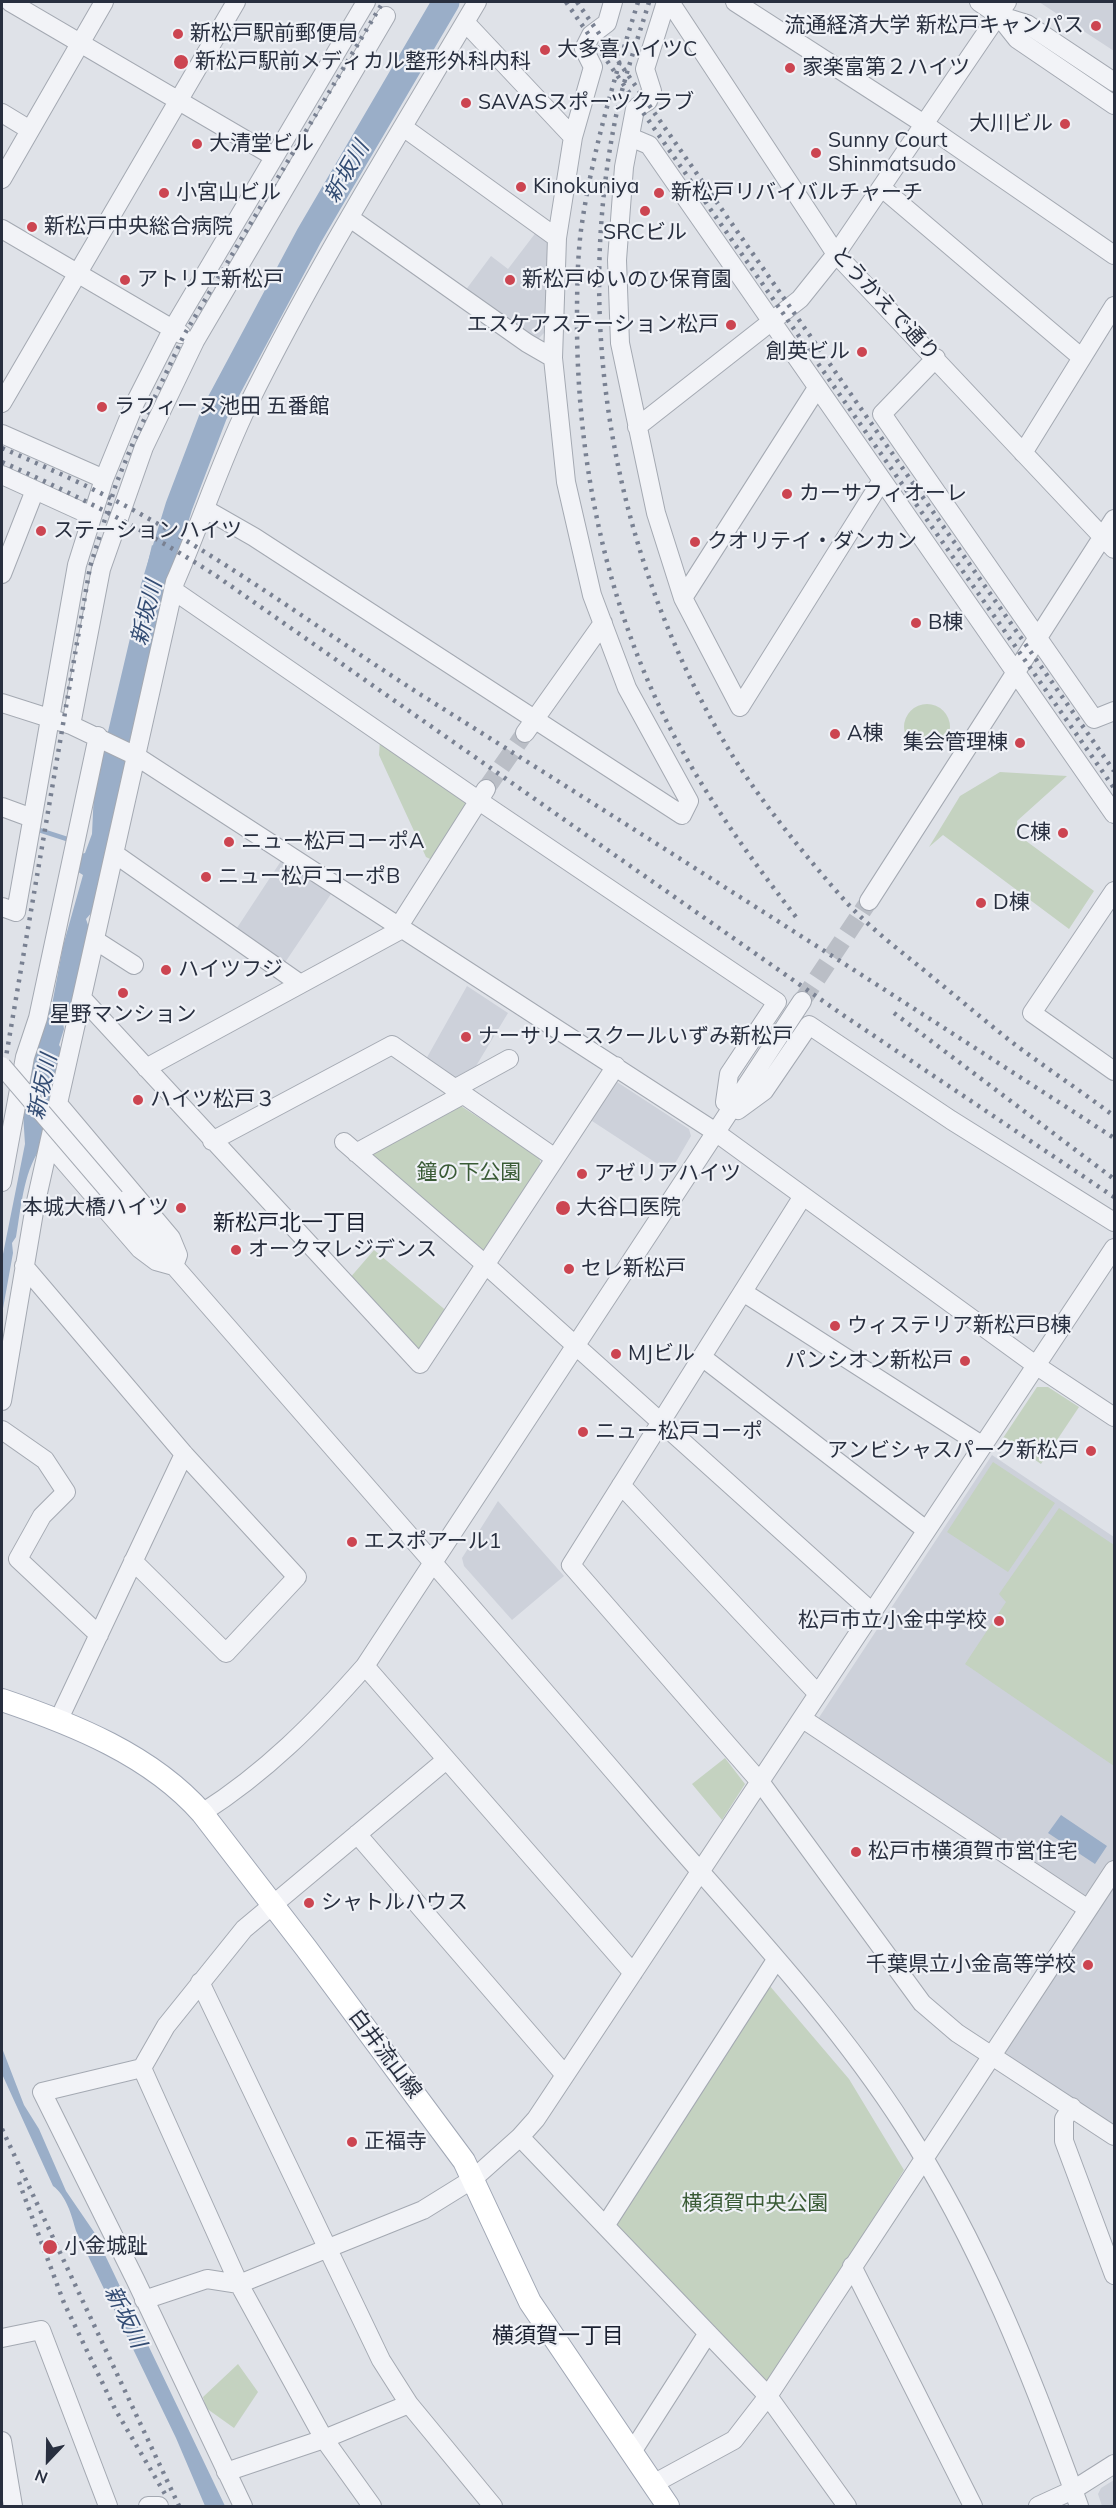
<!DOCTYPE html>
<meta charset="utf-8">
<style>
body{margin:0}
#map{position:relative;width:1116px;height:2508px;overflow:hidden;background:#dfe2e8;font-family:Mulish,sans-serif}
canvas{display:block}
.frame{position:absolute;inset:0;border:3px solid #282f3f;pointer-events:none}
.north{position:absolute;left:18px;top:2430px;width:60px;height:60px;-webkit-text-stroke:4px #eff1f6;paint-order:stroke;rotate:202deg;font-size:16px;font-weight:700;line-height:24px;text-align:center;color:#282f3f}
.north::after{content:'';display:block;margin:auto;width:21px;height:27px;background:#282f3f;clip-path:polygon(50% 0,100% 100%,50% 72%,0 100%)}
</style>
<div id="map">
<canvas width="1116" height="2508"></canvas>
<div class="frame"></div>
<div class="north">N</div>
</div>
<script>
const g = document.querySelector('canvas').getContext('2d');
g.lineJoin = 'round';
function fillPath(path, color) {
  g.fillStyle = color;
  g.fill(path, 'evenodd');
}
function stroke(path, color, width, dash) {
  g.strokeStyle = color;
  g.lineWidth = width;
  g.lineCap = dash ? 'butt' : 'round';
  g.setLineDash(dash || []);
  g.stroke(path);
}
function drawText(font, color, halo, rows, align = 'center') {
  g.font = font + ' Mulish,"Noto Sans JP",sans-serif';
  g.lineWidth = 4.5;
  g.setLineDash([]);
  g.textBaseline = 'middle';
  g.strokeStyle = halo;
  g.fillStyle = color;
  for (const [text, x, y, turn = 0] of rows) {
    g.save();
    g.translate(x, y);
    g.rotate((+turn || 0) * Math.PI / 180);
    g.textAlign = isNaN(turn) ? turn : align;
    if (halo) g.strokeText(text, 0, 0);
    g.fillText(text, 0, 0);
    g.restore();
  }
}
const built = new Path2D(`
 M 1039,2 L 1114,2 L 1114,51 Z
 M 537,231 L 548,239 L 545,332 L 538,339 L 465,291 L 491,256 L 508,269 Z
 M 281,861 L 331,894 L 284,964 L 235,931 Z
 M 467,986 L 508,1013 L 476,1066 L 452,1079 L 425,1061 Z
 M 614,1080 L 689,1129 L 691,1136 L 670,1172 L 589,1119 Z
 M 992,1455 L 1114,1537 L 1114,1860 L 1090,1897 L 1083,1898 L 816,1722 Z
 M 498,1501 L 564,1576 L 512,1620 L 464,1566 L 462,1558 Z
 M 1114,1885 L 1114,2127 L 1008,2056 L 1005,2051 Z
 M 1114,2480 L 1114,2506 L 1102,2506 L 1098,2494 L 1101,2488 Z`);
const green = new Path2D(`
 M904 727a23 23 0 1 1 46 0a23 23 0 1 1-46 0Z
 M 380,740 L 468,804 L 434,861 L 426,857 L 379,755 Z
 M 1000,772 L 1067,776 L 1017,821 L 1018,835 L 1094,891 L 1069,929 L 943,835 L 929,847 L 960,796 Z
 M 458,1104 L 539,1157 L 541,1166 L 487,1249 L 478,1249 L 365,1154 Z
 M 374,1250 L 449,1313 L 423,1348 L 418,1349 L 349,1279 Z
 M 1037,1387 L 1048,1387 L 1079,1407 L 1041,1464 L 1003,1438 Z
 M 993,1462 L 1055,1503 L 1008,1572 L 947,1532 Z
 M 1059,1508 L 1114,1545 L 1114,1766 L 965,1664 L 1006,1602 L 999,1594 Z
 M 725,1758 L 745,1784 L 722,1820 L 692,1784 Z
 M 769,1985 L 849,2079 L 904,2170 L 849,2258 L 766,2382 L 610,2226 Z
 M 238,2364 L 258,2392 L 234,2428 L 206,2408 L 203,2397 Z`);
const water = new Path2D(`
 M 152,545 L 172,558 L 94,910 L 86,919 L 90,931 L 75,995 L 63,1022 L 64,1029 L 59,1045 L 64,1053 L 40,1149 C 23,1174 21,1209 16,1237 L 12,1243 L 13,1253 L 2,1314 L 2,1259 L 25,1144 L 23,1113 L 36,1050 L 46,1014 L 52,1005 L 63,946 L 83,875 L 64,863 L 68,857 L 85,853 L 92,834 L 94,791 Z
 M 1061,1815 L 1107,1846 L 1095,1864 L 1048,1833 Z
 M 2,2048 L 24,2105 L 39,2129 L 66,2191 L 94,2232 L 225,2506 L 205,2506 L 176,2438 L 76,2231 C 72,2216 66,2195 53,2186 L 2,2074 Z`);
const stream = new Path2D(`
 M 36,829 L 70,840`);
const river = new Path2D(`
 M 154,588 L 179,506 L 214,414 L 309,236 L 446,2`);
const minorTunnel = new Path2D(`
 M 486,789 L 525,733
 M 802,1001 L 869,901`);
const minor = new Path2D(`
 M 10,2 L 273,156
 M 670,2 L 836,254 L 1114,549
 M 735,2 L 924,124 L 1114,255
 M 979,2 L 998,15 L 1017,39 L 1114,105
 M 998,15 L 1027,24 L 1114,82
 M 2,113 L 30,130
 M 403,127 L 557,238
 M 573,137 L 593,67 L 584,49 L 591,35 L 607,23 L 613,2
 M 630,137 L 649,145 L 882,480 L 740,707 L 683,598 L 656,513 L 620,343 L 617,260 L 624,167 L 635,109 L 648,101 L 652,91 L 645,69 L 666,2
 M 2,179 L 104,2
 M 882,188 L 1082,358
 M 350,218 L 527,343 L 553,358
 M 2,229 L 181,334
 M 936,358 L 882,414 L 1094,719 L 1114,711
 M 2,403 L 236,2
 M 637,427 L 800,299 L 836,254 L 1007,2
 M 2,434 L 104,479
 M 1023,453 L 1114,306
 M 2,475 L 92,516
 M 882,480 L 1114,814
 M 205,509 L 254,537 L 682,815 L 689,801 L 627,688 L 592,595 L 566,482 L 553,358 L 557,238 L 573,137 L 465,22
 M 2,574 L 35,490
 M 173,590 L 488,807 L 777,1002 L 729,1074 L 725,1102 L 738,1110 L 764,1091 L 809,1025 L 951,1120 L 1114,1222
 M 683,598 L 817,388
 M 2,703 L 71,725 L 136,756 L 714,1131 L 1037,1366 L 1114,1417
 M 71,725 L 101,569 L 144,447 L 195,341 L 386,16
 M 525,733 L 603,623
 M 2,807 L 32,818
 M 115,854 L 299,983
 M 1114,891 L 1032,1013 L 1114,1071
 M 869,901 L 1114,519
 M 2,907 L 16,912 L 77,565 L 104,479 L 135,403 L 172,330 L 366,2
 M 399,926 L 486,789
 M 95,940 L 134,965
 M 82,998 L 420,1364 L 616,1066
 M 146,1068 L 402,929
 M 456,1088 L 509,1059
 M 212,1141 L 392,1045 L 555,1158
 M 344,1142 L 486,1265 L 873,1613
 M 50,1145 L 140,1249 L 156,1261 L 174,1266 L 178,1255 L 171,1238 L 59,1105
 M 356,1153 L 464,1094
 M 2,1182 L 25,1057 L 38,1018 L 98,736
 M 803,1196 L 571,1565 L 761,1783 L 922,2003 L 957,2033 L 1114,2136
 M 115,1198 C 290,1399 466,1599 639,1801 C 729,1907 829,2009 904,2126 C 980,2243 1032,2376 1079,2506
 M 24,1266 L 184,1454 L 297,1577 L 226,1653 L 133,1561
 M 743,1292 L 983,1446
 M 702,1357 L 926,1530
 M 2,1401 L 35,1206 L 175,582 C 201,523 220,463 248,405 C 316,267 399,134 477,2
 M 2,1430 L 45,1460 L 66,1492 L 42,1516 L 18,1559 L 99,1635
 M 621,1485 L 818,1694
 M 365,1666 L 633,1973
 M 803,1719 L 1088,1909
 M 58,1721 L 184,1454
 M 202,1813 C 265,1773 316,1722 365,1666 L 802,1001
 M 357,1834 L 565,2075
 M 200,1982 L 381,2360 L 409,2404 L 493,2506
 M 142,2068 L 239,2284 L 324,2439 L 372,2506
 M 1072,2107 L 1064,2119 L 1064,2141 L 1114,2275
 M 520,2137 L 768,2396 L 847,2506
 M 605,2226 L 776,1960
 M 852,2266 L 973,2506
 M 144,2300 L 207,2279 L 239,2284 L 423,2210 L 473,2179 L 520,2137 L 536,2119 L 1114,1248
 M 2,2338 L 41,2330 L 108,2506
 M 2,2441 L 13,2506
 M 632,2452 L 708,2333
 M 226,2472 L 324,2439 L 409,2404
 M 653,2484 L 734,2440 L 768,2396 L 1114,1870
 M 148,2506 L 159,2506
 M 243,2506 L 135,2279 L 42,2092 L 142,2068 L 166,2026 L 244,1929 L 446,1760
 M 1038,2506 L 1073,2490 L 1114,2464`);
const major = new Path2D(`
 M 2,1700 C 73,1724 151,1755 202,1813 L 306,1948 L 464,2161 L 530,2302 L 668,2506`);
const rail = new Path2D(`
 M 566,2 L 1114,788
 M 577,2 L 1114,771
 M 638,2 C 615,76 592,152 581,230 C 577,262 577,296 577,328 C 578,467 607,605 671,730 C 706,797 750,858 796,917
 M 649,2 C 638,39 624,77 616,116 C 572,329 616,559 726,745 C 756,796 807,858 846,902 C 872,930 902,952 931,976 C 958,998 985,1021 1013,1043 C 1046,1068 1081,1091 1114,1116
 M 2,448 C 50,469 98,490 144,516 C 242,571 332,638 426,698 C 657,843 886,990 1114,1138
 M 2,462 C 77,495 149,532 218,577 L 843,1015 L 1114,1197
 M 894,1013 L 1114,1179
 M 2,1080 L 90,567 L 116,484 L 133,443 L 184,335 L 383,2
 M 2,2129 L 179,2506
 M 19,2182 L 64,2303 L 115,2409 L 165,2494`);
const minorBridge = new Path2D(`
 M 2,1066 L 115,1198`);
const markers = [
 [1096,26,6,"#cc4551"],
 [178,34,6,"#cc4551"],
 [545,50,6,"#cc4551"],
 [181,62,8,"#cc4551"],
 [790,68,6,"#cc4551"],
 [466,103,6,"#cc4551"],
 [1065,124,6,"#cc4551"],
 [197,144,6,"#cc4551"],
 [816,153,6,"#cc4551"],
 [521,187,6,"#cc4551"],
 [164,193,6,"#cc4551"],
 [659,193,6,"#cc4551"],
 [645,211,6,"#cc4551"],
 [32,227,6,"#cc4551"],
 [125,280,6,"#cc4551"],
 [510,280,6,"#cc4551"],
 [731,325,6,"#cc4551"],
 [862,352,6,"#cc4551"],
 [102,407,6,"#cc4551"],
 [787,494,6,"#cc4551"],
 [41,531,6,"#cc4551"],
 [695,542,6,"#cc4551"],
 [916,623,6,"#cc4551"],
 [835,734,6,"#cc4551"],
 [1020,743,6,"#cc4551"],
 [1063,833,6,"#cc4551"],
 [229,842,6,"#cc4551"],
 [206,877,6,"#cc4551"],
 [981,903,6,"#cc4551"],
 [166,970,6,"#cc4551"],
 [123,993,6,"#cc4551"],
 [466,1037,6,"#cc4551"],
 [138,1100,6,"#cc4551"],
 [582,1174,6,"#cc4551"],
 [181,1208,6,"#cc4551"],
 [563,1208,8,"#cc4551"],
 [236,1250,6,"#cc4551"],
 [569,1269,6,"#cc4551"],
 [835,1326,6,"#cc4551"],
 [616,1354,6,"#cc4551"],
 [965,1361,6,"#cc4551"],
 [583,1432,6,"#cc4551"],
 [1091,1451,6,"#cc4551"],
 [352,1542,6,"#cc4551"],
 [999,1621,6,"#cc4551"],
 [856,1852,6,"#cc4551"],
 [309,1903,6,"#cc4551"],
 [1088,1965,6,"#cc4551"],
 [352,2142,6,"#cc4551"],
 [50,2247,8,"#cc4551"]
];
const poiNames = [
 ["流通経済大学 新松戸キャンパス",1084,26,"right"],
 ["新松戸駅前郵便局",190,34],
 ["大多喜ハイツC",557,50],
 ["新松戸駅前メディカル整形外科内科",195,62],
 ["家楽富第２ハイツ",802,68],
 ["SAVASスポーツクラブ",478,103],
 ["大川ビル",1053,124,"right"],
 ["Sunny Court",828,141],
 ["Shinmatsudo",828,165],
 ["大清堂ビル",209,144],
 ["Kinokuniya",533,187],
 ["小宮山ビル",176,193],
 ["新松戸リバイバルチャーチ",671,193],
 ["新松戸中央総合病院",44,227],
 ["SRCビル",645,233,"center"],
 ["アトリエ新松戸",137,280],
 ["新松戸ゆいのひ保育園",522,280],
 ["エスケアステーション松戸",719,325,"right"],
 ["創英ビル",850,352,"right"],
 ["ラフィーヌ池田 五番館",114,407],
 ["カーサフィオーレ",799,494],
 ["ステーションハイツ",53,531],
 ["クオリテイ・ダンカン",707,542],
 ["B棟",928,623],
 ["A棟",847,734],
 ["集会管理棟",1008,743,"right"],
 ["C棟",1051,833,"right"],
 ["ニュー松戸コーポA",241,842],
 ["ニュー松戸コーポB",218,877],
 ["D棟",993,903],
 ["ハイツフジ",178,970],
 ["星野マンション",123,1015,"center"],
 ["ナーサリースクールいずみ新松戸",478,1037],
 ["ハイツ松戸３",150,1100],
 ["アゼリアハイツ",594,1174],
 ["本城大橋ハイツ",169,1208,"right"],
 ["大谷口医院",576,1208],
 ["オークマレジデンス",248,1250],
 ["セレ新松戸",581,1269],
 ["ウィステリア新松戸B棟",847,1326],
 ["MJビル",628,1354],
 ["パンシオン新松戸",953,1361,"right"],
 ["ニュー松戸コーポ",595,1432],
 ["アンビシャスパーク新松戸",1079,1451,"right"],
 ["エスポアール1",364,1542],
 ["松戸市立小金中学校",987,1621,"right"],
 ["松戸市横須賀市営住宅",868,1852],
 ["シャトルハウス",321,1903],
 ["千葉県立小金高等学校",1076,1965,"right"],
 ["正福寺",364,2142],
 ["小金城趾",64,2247]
];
const streetNames = [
 ["とうかえで通り",885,304,47],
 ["白井流山線",385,2054,53]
];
const parkNames = [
 ["鐘の下公園",469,1173],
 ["横須賀中央公園",755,2204]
];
const waterNames = [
 ["新坂川",347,172,-60],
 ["新坂川",147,613,-76],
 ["新坂川",43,1087,-78],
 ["新坂川",125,2317,64]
];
const neighbourhoodNames = [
 ["新松戸北一丁目",290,1223],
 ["横須賀一丁目",558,2336]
];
fillPath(built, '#cdd1da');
fillPath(green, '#c4d2c0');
fillPath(water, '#9aaec8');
stroke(stream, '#9aaec8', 4.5);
stroke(river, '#9aaec8', 27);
stroke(minorTunnel, '#babec6', 18, [18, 9]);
stroke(minor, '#a4a9b2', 20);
stroke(major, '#9fa6b4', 24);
stroke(minor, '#f2f3f7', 18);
stroke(major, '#fff', 22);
stroke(rail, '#798192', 4.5, [3, 6]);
stroke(minorBridge, '#a4a9b2', 20, []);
stroke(minorBridge, '#f2f3f7', 18);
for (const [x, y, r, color] of markers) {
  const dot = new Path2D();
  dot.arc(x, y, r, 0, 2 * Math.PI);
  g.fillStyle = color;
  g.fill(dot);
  stroke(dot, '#eff1f6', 2);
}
drawText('21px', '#282f3f', '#eff1f6', poiNames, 'left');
drawText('21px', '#282f3f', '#eff1f6', streetNames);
drawText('21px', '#3a5b36', '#eff1f6', parkNames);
drawText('italic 22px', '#334c73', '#eff1f6', waterNames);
drawText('22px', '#1a2030', '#eff1f6', neighbourhoodNames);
</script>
